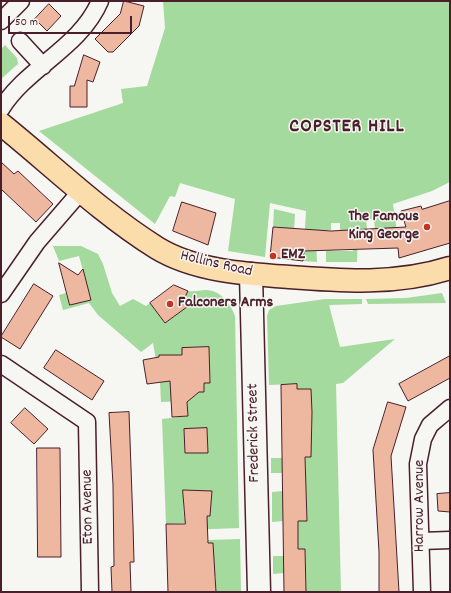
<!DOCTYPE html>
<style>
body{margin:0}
#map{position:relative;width:451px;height:593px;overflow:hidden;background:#f6f6f2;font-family:Dekko,sans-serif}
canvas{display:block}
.frame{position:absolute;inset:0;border:2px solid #4a1f2b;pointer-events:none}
.scale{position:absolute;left:8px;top:16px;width:124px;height:18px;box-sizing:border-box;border:2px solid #4a1f2b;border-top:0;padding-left:5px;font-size:12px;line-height:14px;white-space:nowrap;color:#4a1f2b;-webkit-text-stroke:3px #f6f6f2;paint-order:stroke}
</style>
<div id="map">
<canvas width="451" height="593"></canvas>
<div class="frame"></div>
<div class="scale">50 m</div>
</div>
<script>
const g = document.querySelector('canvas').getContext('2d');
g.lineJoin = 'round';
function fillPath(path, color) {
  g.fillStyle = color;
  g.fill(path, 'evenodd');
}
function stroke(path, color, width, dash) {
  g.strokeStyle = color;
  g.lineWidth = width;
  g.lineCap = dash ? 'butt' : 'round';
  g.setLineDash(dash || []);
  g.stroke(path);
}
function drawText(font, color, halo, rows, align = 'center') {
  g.font = font + ' Dekko,sans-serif';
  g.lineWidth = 3;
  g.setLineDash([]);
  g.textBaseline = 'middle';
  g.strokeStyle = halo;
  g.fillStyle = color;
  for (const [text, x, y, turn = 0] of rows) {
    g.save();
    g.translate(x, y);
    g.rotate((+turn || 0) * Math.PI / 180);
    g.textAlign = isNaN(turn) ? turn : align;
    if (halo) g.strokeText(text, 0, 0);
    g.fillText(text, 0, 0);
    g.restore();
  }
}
const green = new Path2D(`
 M 163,1 L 450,1 L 450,182 L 432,191 L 393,204 L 397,232 L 390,228 L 375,229 L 374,219 L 366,219 L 367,229 L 358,230 L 357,262 L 326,262 L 326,251 L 353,251 L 354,230 L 340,230 L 340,223 L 331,223 L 331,230 L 319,230 L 319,239 L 316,239 L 317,262 L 303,261 L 306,211 L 270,203 L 265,257 L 228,251 L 235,199 L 180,183 L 175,197 L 170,196 L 155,224 L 39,131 L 123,103 L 121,89 L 147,86 L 165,28 Z
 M 5,45 L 17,58 L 18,64 L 1,79 L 1,49 Z
 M 274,209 L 295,214 L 294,230 L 280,233 L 280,227 L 273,227 Z
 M 53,246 L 81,246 L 98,254 L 103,264 L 112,293 L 120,306 L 133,299 L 146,306 L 150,303 L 165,323 L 191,304 L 185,297 L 188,291 C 194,292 200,290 206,290 C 221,290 231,305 235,316 L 239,528 L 186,530 L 185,523 L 166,524 L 162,419 L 188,416 L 187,401 L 161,402 L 160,382 L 153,343 L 141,352 L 98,315 L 89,303 L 63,310 L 59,295 L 66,293 L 70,305 L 91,299 L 79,256 L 59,261 ZM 209,347 L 210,383 L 204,383 L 204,392 L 197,392 L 194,396 L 190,396 L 170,366 L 159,355 L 182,355 L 182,348 ZM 184,429 L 207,429 L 208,453 L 185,453 ZM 198,490 L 198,492 L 212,492 L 210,516 L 184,519 L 183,491 Z
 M 442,293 L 446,303 L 368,304 L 366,299 L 406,298 Z
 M 325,299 L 362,299 L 362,304 L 329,305 L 340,347 L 395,339 L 343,383 L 336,384 L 341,592 L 306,592 L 305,549 L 284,549 L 284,536 L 298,536 L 298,527 L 284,527 L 284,521 L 272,522 L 272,492 L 284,491 L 284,521 L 307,521 L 305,457 L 311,457 L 296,430 L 312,429 L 312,420 L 306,420 L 311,401 L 311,389 L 297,389 L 297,384 L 269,385 L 267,316 L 269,310 L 276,306 Z
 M 271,458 L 283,458 L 283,473 L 271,473 Z
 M 240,539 L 241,592 L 216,592 L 216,576 L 191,576 L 178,561 L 167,561 L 167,548 L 183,547 L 186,550 L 213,543 L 208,543 L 208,540 Z
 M 273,556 L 284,556 L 284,573 L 273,574 Z`);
const building = new Path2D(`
 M 124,1 L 144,6 L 139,26 L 113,52 L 108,52 L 95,39 L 120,14 Z
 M 49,4 L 61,16 L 47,31 L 35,19 Z
 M 84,55 L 100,62 L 93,82 L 87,80 L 87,107 L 70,107 L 70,86 L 74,86 Z
 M 1,162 L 14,174 L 18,171 L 53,204 L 36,222 L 1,189 Z
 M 450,201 L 450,243 L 399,258 L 398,248 L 304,251 L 303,261 L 270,257 L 273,227 L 331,231 L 406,227 L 401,211 L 421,206 L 422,209 Z
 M 182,202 L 216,213 L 208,245 L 173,231 Z
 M 59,263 L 78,275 L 83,269 L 91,300 L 70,305 Z
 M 34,284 L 53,296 L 20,349 L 1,337 Z
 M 174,285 L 188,291 L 185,297 L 191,304 L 165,323 L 150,303 Z
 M 209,347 L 210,383 L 204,383 L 204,392 L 199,392 L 187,402 L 188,416 L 172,417 L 170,381 L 147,384 L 143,360 L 159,357 L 159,355 L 182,355 L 182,348 Z
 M 56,350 L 104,381 L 92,400 L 44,368 Z
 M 450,356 L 450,378 L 408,401 L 399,384 Z
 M 297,384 L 297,389 L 311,389 L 312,412 L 311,457 L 305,457 L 307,521 L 298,521 L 298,549 L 305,549 L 306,592 L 284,592 L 281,385 Z
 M 388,402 L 406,407 L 391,456 L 399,592 L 379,592 L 379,552 L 373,450 Z
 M 25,408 L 48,429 L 34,444 L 11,423 Z
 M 129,412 L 133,524 L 134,562 L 130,562 L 131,592 L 112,592 L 111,567 L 114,566 L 113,485 L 109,413 Z
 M 207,428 L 208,453 L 185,453 L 184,429 Z
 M 37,448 L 60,448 L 61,557 L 38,557 Z
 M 183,490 L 212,491 L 210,516 L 207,516 L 208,543 L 213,543 L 216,592 L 168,592 L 166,524 L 185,524 Z
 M 450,493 L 450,512 L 438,511 L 437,494 Z`);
const street = new Path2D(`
 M 1,21 L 21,1
 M 20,41 L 43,66
 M 1,109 C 27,67 80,48 100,1
 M 1,294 L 37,242 L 81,191
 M 1,364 L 87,422 L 90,592
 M 421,541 L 450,540
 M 422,592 L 418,464 L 423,439 L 430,425 L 450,408`);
const secondary = new Path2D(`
 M 251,274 L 259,592`);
const primary = new Path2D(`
 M 1,124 C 52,165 101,213 157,248 C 195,271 245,274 289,277 C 343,281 397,285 450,268`);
const markers = [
 [427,227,4,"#c8321e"],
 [273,256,4,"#c8321e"],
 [170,304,4,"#c8321e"]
];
const poiNames = [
 ["The Famous",419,218,"right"],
 ["King George",419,236,"right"],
 ["EMZ",281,256],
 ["Falconers Arms",178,304]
];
const streetNames = [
 ["Hollins Road",216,265,13],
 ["Frederick Street",255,433,-91],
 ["Harrow Avenue",421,506,-90],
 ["Eton Avenue",89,507,-91]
];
const districtNames = [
 ["COPSTER HILL",347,128]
];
fillPath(green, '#a4da9d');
fillPath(building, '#edb89f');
stroke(building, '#4a1f2b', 1);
stroke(street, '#4a1f2b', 19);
stroke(secondary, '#4a1f2b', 25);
stroke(primary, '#4a1f2b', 25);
stroke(street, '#f6f6f2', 16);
stroke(secondary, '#f6f6f2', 22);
stroke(primary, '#fbddab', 22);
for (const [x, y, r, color] of markers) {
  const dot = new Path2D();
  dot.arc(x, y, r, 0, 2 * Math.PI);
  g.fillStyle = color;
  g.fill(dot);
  stroke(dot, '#f6f6f2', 1.5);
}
drawText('bold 16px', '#4a1f2b', '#f6f6f2', poiNames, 'left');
drawText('16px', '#4a1f2b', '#f6f6f2', streetNames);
g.letterSpacing = '1px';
drawText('bold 20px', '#4a1f2b', '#f6f6f2', districtNames);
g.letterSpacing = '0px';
</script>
